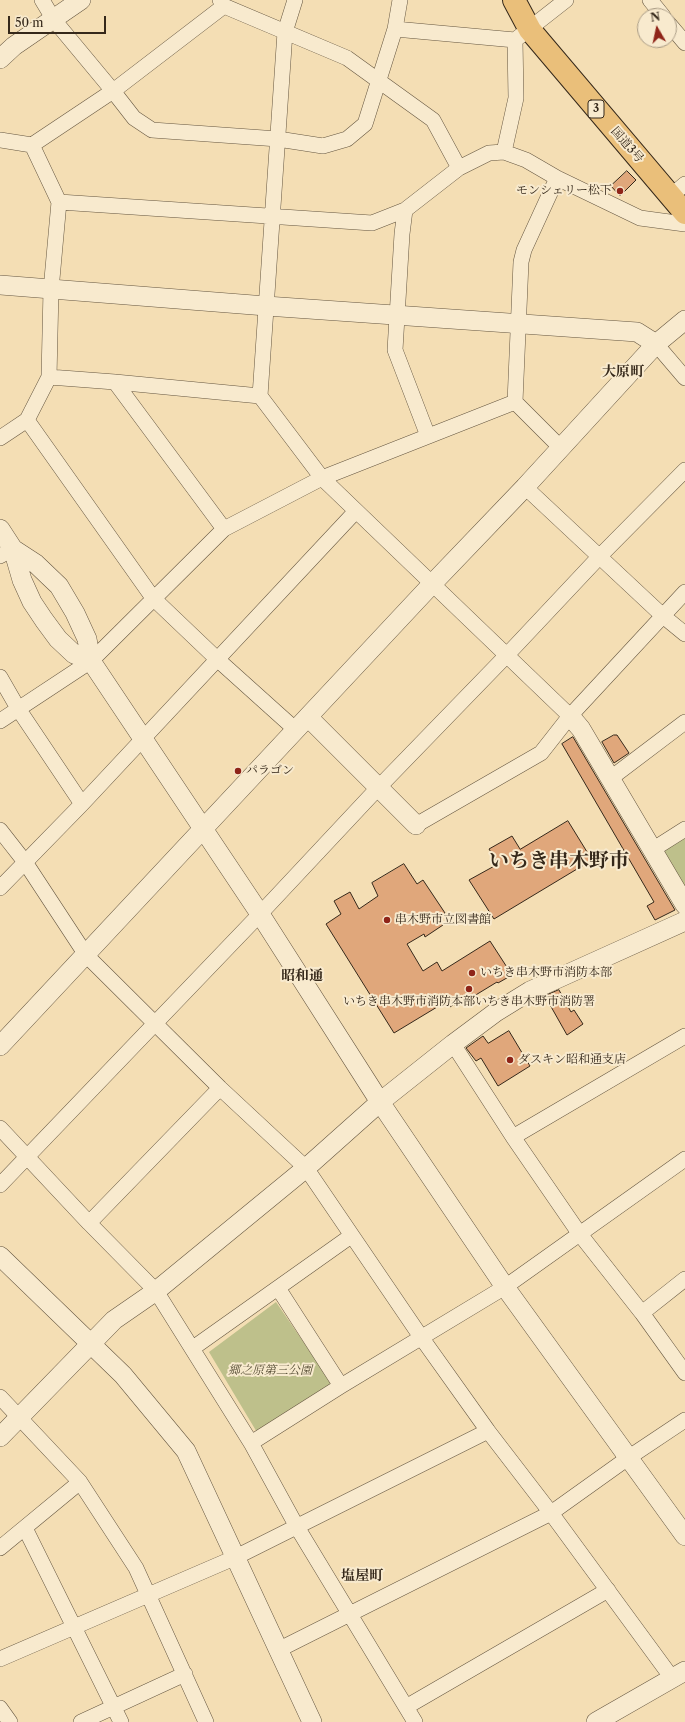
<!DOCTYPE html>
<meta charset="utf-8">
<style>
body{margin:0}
#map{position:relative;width:685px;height:1722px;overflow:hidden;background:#f4deb4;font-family:"Libre Caslon Text",serif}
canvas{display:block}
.north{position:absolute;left:637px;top:8px;width:40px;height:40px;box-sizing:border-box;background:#f8eace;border:1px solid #aa9c86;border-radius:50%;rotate:351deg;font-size:11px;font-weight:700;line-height:16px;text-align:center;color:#35281a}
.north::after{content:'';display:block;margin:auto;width:14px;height:18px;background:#8f2418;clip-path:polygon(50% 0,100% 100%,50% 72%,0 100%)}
.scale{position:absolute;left:8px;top:16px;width:98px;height:18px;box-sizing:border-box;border:2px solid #35281a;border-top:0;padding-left:5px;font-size:12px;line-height:14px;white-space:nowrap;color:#35281a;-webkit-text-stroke:3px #f8eace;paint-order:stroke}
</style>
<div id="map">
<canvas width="685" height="1722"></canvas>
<div class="north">N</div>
<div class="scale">50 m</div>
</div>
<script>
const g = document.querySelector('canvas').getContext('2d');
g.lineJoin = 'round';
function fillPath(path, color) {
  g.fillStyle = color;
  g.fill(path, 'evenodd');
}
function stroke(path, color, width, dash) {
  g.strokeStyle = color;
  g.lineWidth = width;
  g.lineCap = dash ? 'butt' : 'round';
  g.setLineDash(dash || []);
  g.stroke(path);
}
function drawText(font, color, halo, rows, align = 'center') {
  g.font = font + ' "Libre Caslon Text","Noto Serif JP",serif';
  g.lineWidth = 4;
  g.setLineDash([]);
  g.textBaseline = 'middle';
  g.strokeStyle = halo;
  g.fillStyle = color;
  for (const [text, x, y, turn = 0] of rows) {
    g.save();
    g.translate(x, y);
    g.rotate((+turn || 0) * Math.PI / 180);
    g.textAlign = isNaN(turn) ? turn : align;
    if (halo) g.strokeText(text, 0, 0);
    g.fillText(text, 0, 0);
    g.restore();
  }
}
const green = new Path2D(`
 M 685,835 L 685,891 L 663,854 L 665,848 Z
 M 276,1302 L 335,1388 L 258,1434 L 209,1352 Z`);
const building = new Path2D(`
 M 627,171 L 636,180 L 620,196 L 611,186 Z
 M 614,735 L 617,735 L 629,753 L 614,763 L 602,742 Z
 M 573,737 L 675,910 L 655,920 L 647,906 L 654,902 L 562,744 Z
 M 568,821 L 592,860 L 494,919 L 469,880 L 498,864 L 489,849 L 512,836 L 520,849 Z
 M 404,864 L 417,884 L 423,880 L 445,913 L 439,919 L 443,925 L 425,937 L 424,934 L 407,944 L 423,971 L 437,962 L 442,971 L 490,941 L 512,975 L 498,983 L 497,982 L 456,1007 L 454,1004 L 450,1007 L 447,1001 L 394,1033 L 326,924 L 341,914 L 334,901 L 350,892 L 359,909 L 378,896 L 372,883 Z
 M 559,990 L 571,1012 L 574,1010 L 583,1024 L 567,1035 L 545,996 Z
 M 509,1031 L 530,1066 L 498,1086 L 481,1058 L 476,1061 L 466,1048 L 483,1036 L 488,1043 Z`);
const minor = new Path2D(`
 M 42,0 L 54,20 L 113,91 L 134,118 L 152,130 L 278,139 L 323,146 L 347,139 L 365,124 L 395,29 L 400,0
 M 220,0 L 224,6 L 347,58 L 433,120 L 459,168
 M 295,0 L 285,32 L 260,396 L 322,478 L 570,716
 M 650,0 L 663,16
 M 669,24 L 685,43
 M 395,29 L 515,40
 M 0,140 L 32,145 L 113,91 L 224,6
 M 504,152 L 516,98 L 515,40 L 566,0
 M 557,178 L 524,250 L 521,262 L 515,402 L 560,447
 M 671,196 L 685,184
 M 59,202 L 372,223 L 405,210 L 459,168 L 489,153 L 504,152 L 526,160 L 557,178 L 640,218 L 685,224
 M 405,210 L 402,234 L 395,350 L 428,436
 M 656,344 L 685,378
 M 49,377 L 115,382 L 260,396
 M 115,382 L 224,529
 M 27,420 L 153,598 L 217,659 L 296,730
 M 0,438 L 27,420 L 49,377 L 51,290 L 59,202 L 32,145
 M 525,487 L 663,616 L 685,634
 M 0,556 L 13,549
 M 0,677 L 19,710 L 82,804
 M 0,721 L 91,661 L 224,529 L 322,478 L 515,402
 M 611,778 L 685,722
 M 416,825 L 541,753 L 570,716 L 685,592
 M 0,830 L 25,862 L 86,955 L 220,1088 L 306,1168 L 421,1337 L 488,1431 L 551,1513 L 672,1678
 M 652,850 L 685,829
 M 0,888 L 82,804 L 356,511
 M 453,1044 L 513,1137 L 579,1233 L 642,1313 L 685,1373
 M 0,1128 L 89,1223 L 156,1291 L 251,1443 L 297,1527 L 415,1722
 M 513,1137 L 685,1036
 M 0,1185 L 260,914 L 378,788 L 506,656 L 600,556 L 685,470
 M 89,1223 L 220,1088
 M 278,1288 L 341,1386
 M 642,1313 L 685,1279
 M 193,1348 L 351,1236
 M 0,1397 L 80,1482 L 136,1568 L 206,1722
 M 251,1443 L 341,1386 L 505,1287 L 685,1159
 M 25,1528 L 121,1722
 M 0,1548 L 80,1482
 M 278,1650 L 551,1513 L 628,1458 L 685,1420
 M 0,1659 L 234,1558 L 488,1431
 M 406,1707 L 608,1590
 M 0,1708 L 10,1722
 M 81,1722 L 185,1674`);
const tertiary = new Path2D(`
 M 0,59 L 14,46 L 81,0
 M 0,285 L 266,306 L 637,332 L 656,344
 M 0,529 L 13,549 L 22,580 L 32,602 L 44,620 L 58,639 L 74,654 L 91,661
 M 13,549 L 36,564 L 59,586 L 75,613 L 87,639 L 91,661 L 260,914 L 380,1102 L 505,1287 L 685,1536
 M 570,716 L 581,729 L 685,905
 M 308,717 L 416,825
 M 0,1046 L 433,583 L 525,487 L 656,344 L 685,320
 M 0,1256 L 123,1375 L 186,1451 L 312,1722
 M 0,1437 L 114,1320 L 156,1291 L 306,1168 L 380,1102 L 453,1044 L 496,1012 L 530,991 L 685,921
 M 596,1722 L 685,1671`);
const trunk = new Path2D(`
 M 514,0 L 530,30 L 685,213`);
const markers = [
 [620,191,4,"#8f2418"],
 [238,771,4,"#8f2418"],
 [387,920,4,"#8f2418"],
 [472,973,4,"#8f2418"],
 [469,989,4,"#8f2418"],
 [510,1060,4,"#8f2418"]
];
const shields = [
 [596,109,16]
];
const shieldNames = [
 ["3",596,109]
];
const streetNames = [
 ["国道3号",627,145,49]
];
const poiNames = [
 ["モンシェリー松下",612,191,"right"],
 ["パラゴン",246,771],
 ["串木野市立図書館",395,920],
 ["いちき串木野市消防本部",480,973],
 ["いちき串木野市消防本部いちき串木野市消防署",469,1002,"center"],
 ["ダスキン昭和通支店",518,1060]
];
const parkNames = [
 ["郷之原第三公園",270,1371]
];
const quarterNames = [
 ["大原町",623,372],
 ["昭和通",302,976],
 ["塩屋町",362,1576]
];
const townNames = [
 ["いちき串木野市",559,861]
];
fillPath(green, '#bec08b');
fillPath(building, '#e0a77b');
stroke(building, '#35281a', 1);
stroke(minor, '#655640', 16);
stroke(tertiary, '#655640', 20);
stroke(trunk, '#35281a', 24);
stroke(minor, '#f8eace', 15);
stroke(tertiary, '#f8eace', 19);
stroke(trunk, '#eabf7a', 22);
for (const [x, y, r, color] of markers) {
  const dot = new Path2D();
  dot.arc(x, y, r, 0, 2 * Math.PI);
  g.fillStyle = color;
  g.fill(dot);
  stroke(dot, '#f8eace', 1.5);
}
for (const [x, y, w] of shields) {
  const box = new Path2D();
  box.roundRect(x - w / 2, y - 9, w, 18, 3);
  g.fillStyle = '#f8eace';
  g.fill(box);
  stroke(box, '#35281a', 1);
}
drawText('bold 11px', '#35281a', null, shieldNames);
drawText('12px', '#35281a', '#f8eace', streetNames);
drawText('12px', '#35281a', '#f8eace', poiNames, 'left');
drawText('italic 12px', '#574e36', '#f8eace', parkNames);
drawText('bold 14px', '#35281a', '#f8eace', quarterNames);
drawText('bold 20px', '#35281a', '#f8eace', townNames);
</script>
